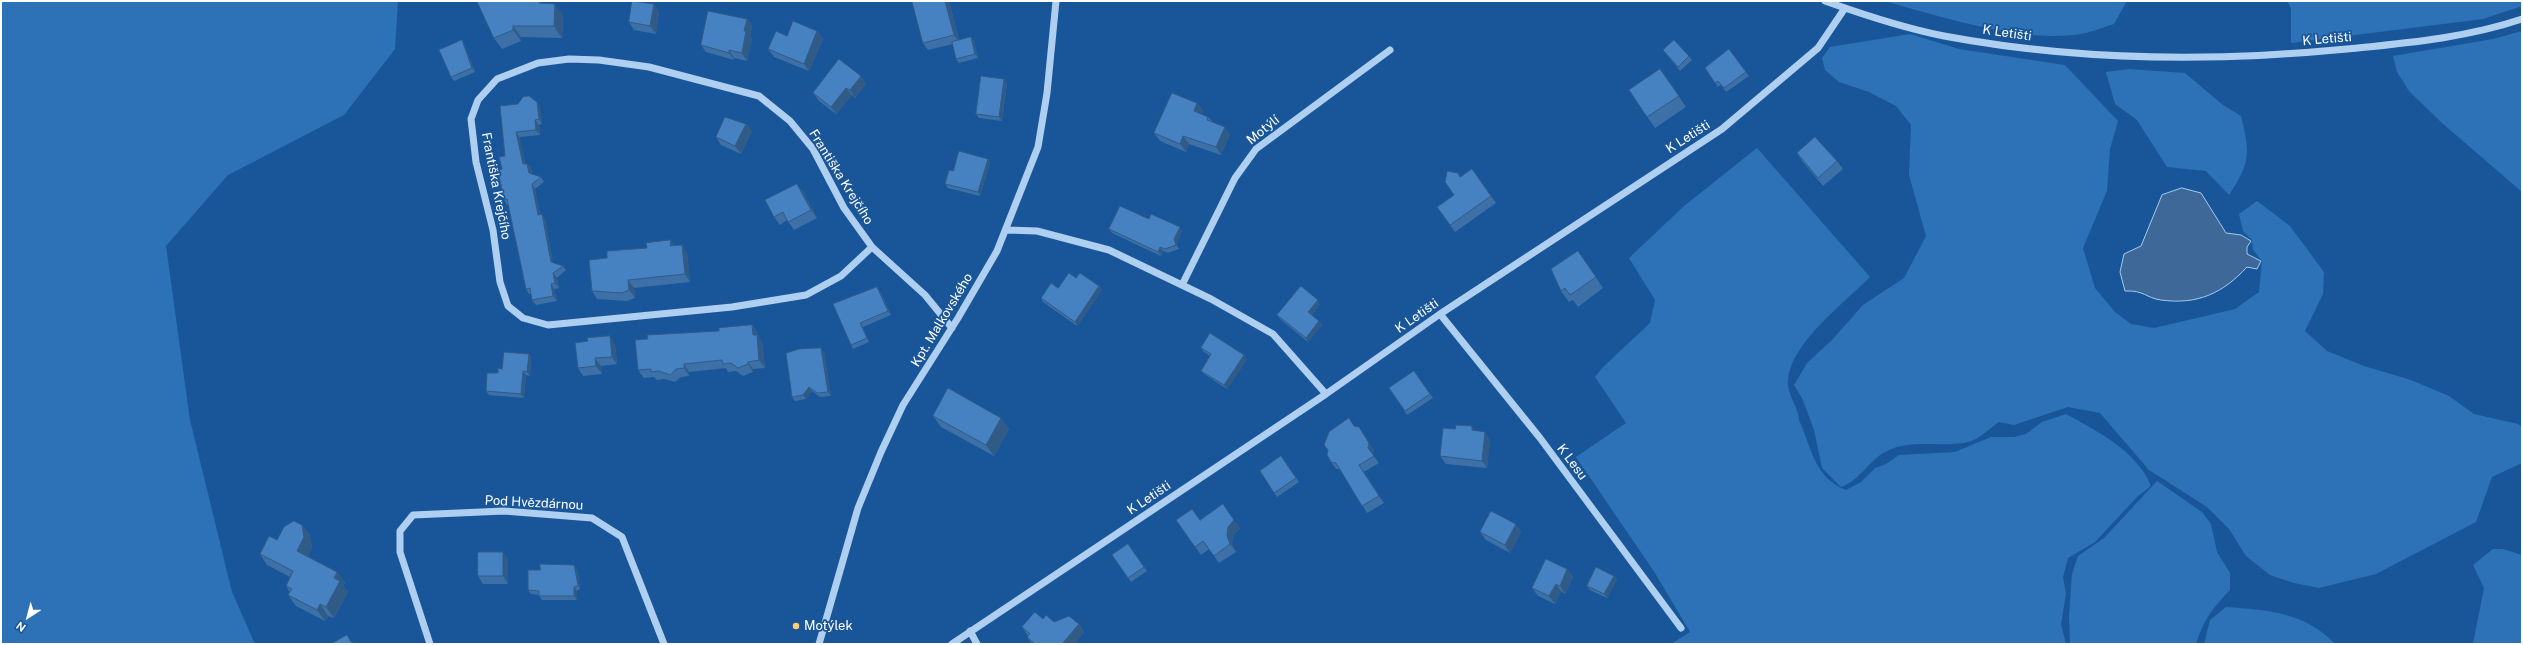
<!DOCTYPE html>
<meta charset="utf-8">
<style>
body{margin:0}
#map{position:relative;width:2523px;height:645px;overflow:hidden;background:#195699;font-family:"Public Sans",sans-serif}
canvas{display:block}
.frame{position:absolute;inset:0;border:2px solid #fff;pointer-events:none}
.north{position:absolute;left:8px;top:597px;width:40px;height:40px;-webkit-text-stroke:3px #195699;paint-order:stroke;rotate:216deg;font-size:11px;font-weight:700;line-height:16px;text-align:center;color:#fff}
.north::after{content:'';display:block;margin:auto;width:14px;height:18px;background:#fff;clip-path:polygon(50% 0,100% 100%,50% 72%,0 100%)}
</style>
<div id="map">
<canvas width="2523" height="645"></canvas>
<div class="frame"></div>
<div class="north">N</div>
</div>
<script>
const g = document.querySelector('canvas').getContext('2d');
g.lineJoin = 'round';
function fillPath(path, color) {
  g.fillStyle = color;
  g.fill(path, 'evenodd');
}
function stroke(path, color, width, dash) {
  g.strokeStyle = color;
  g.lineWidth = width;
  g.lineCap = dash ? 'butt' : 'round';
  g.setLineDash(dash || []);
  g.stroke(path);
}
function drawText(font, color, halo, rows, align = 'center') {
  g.font = font + ' "Public Sans",sans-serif';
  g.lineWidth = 3.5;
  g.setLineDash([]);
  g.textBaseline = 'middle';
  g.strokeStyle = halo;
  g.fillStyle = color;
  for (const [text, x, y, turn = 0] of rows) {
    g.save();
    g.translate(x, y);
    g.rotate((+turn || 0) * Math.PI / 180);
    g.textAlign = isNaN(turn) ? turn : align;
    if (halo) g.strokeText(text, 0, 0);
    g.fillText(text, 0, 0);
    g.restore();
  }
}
const green = new Path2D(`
 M 1,1 L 398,1 L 395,49 L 344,115 L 228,175 L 166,246 L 190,420 L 232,592 L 255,644 L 1,644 Z
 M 1884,1 L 2127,1 L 2114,24 C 2101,28 2086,34 2073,35 C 2017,41 1938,16 1884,1 Z
 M 2287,1 L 2522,1 L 2522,6 L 2483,19 L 2291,43 L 2291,8 Z
 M 2522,31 L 2522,192 L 2442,123 L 2409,91 L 2397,72 L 2393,56 L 2493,39 Z
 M 1910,34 L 1959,49 L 2065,65 L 2118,121 L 2110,149 L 2107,191 L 2083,248 L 2095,288 L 2115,312 L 2131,324 L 2154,328 L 2235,309 L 2259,292 L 2262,261 L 2253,250 L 2252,240 L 2243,231 L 2239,214 L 2257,201 L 2290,226 L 2324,272 L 2323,294 L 2305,331 L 2327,351 L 2364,366 L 2411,380 L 2449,396 L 2474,414 L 2518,424 L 2522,427 L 2522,463 L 2492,477 L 2476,522 L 2376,574 L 2319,588 L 2294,583 L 2270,575 L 2246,556 L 2229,529 L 2207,507 L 2149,470 L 2100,413 L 2068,407 L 2014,425 L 1999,422 C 1990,428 1978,440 1968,442 C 1942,448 1914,439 1889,450 C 1870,458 1861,480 1841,487 L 1822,468 L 1814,430 L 1803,400 L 1794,385 L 1807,363 L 1832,340 L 1863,305 L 1904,278 L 1926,236 L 1909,175 L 1911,125 L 1896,106 L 1869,92 L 1839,82 L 1825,70 L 1822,58 L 1830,47 Z
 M 2129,69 L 2185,73 L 2223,105 L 2241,116 C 2250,153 2251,162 2229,195 L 2206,171 L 2167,167 L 2137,120 L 2115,104 L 2106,72 Z
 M 1757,148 L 1870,277 C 1844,303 1792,342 1788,379 C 1786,394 1799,407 1799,420 C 1812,449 1814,477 1846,490 L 1861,482 L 1875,468 L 1886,464 L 1899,455 L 1955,452 L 1991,437 L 2014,437 L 2026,434 L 2042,422 L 2066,414 C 2097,431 2137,451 2151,486 L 2138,496 L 2095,542 L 2068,558 L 2063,577 L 2066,594 L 2061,624 L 2066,644 L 1671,644 L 1690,632 L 1655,573 L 1576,457 L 1626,423 L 1595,377 L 1603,367 L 1650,323 L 1655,300 L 1629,258 L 1684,206 Z
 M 2157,481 L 2202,512 L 2211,524 L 2217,552 L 2230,573 L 2230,590 C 2213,607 2203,621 2196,644 L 2070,644 L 2069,616 L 2072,574 L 2078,556 L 2104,538 Z
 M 2493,549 L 2503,549 L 2522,555 L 2522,644 L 2473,644 L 2484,588 L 2473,565 Z
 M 2226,607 C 2268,610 2305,612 2335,644 L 2204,644 L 2210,620 Z`);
const water = new Path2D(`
 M 2182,188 L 2201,193 L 2226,233 L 2241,235 L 2251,241 L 2247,247 L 2247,254 L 2261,261 L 2257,269 L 2247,267 C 2223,293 2198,305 2161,300 C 2146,298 2144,290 2125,291 L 2120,272 L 2124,254 L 2141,246 L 2162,195 Z`);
const minor = new Path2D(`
 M 1825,1 C 1864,15 1903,28 1944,36 C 2077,61 2214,62 2347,49 C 2406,43 2466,38 2522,19
 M 1006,230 L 1037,231 L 1109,250 L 1211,299 L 1273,334 L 1326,394
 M 872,247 L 841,276 L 806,295 L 732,307 L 548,325 L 523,318 L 508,306 L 500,282 L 493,230 L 476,162 L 471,119 L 478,100 L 497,79 L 538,63 L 569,59 L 599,60 L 649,67 L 759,96 L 790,121 L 813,149 L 844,208 L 872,247 L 925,295 L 952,328
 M 1182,285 L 1235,178 L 1256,149 L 1390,50
 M 1440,314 L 1540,438 L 1681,628
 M 970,631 L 977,644
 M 430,644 L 400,552 L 400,531 L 413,515 L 504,511 L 592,518 L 622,537 L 664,644
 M 819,644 L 858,508 L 881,452 L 903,405 L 958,318 L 997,251 L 1038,147 L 1047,93 L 1056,1
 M 952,644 L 1326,394 L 1440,314 L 1722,129 L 1818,48 L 1845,8`);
const wall = new Path2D(`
 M 540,1 L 542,3 L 563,15 L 562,38 L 521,37 L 521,41 L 502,49 L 494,38 Z
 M 949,1 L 959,40 L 971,37 L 974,41 L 978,58 L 959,63 L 956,59 L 953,44 L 928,50 L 923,43 Z
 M 654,4 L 659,12 L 656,34 L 634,30 L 629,22 Z
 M 747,19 L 752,26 L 750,37 L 752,39 L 747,61 L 734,58 L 734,60 L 706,52 L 701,45 Z
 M 817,31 L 823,39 L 809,71 L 774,57 L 768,49 L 787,36 Z
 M 462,40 L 464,44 L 475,72 L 454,81 L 451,77 Z
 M 1663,50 L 1689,56 L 1692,60 L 1680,71 Z
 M 1705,68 L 1746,72 L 1749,76 L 1726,92 L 1721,85 L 1718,87 Z
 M 1660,69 L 1686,107 L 1655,128 L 1629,90 Z
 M 861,76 L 866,84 L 855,98 L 852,95 L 836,114 L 819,101 L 813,93 Z
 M 1004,79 L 1007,83 L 1002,121 L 979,118 L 976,114 Z
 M 537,102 L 540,107 L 542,124 L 539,125 L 540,135 L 519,137 L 525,164 L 527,164 L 531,168 L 532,174 L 541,177 L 544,182 L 535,189 L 540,214 L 542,214 L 545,219 L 553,263 L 563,266 L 566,270 L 557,278 L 559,288 L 554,289 L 557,301 L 536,305 L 532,300 L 531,294 L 529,294 L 526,289 L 508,205 L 507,205 L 504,200 L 502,169 L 505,156 L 500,106 Z
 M 1197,103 L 1203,111 L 1201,114 L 1208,117 L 1212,121 L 1230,134 L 1221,155 L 1189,144 L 1186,152 L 1160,141 L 1154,133 Z
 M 746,124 L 752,131 L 741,154 L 721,145 L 716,137 Z
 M 1797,153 L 1837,161 L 1843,169 L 1823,186 L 1802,161 Z
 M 988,159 L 990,163 L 980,196 L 948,188 L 945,184 L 953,171 Z
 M 1472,169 L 1496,203 L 1455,232 L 1437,207 L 1454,195 L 1461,177 Z
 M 803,191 L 817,218 L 794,230 L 787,220 L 780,225 L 774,217 Z
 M 1149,219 L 1182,231 L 1177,243 L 1179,249 L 1168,253 L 1163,251 L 1161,256 L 1112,233 L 1109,229 Z
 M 675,246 L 687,253 L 690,282 L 634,288 L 635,298 L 627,301 L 597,299 L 592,291 L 607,258 Z
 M 1586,262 L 1603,288 L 1578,307 L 1573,300 L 1569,302 L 1561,291 Z
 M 1099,286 L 1102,290 L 1077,326 L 1043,302 L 1041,298 L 1058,288 Z
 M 880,291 L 891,315 L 863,327 L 869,342 L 853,349 L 851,345 L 833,304 Z
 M 1320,304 L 1312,315 L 1319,321 L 1322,325 L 1308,342 L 1280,319 L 1277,315 Z
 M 752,325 L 757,332 L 758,336 L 762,342 L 765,368 L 753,369 L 753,372 L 743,376 L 736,371 L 728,372 L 726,368 L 689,372 L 689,376 L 681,377 L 675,382 L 664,379 L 657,380 L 654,377 L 644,378 L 638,370 L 719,331 Z
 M 588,341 L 615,344 L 617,364 L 601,366 L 602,374 L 583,376 L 578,368 Z
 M 1201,348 L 1247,359 L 1227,389 L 1204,374 L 1201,371 L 1210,356 L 1204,352 Z
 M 824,352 L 831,396 L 820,397 L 812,391 L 806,399 L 795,401 L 792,397 Z
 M 529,354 L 531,357 L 530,376 L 526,375 L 524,398 L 489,395 L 486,391 L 498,373 Z
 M 1414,371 L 1433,398 L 1407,415 L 1389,388 Z
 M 933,416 L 1001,418 L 1009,429 L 994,456 L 941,427 Z
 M 1355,426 L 1374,450 L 1373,455 L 1379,463 L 1364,472 L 1384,503 L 1367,513 L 1340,469 L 1336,469 L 1331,462 Z
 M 1455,429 L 1476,431 L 1490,440 L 1487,468 L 1446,464 L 1440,456 Z
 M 1281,456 L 1299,482 L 1277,497 L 1260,471 Z
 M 1176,520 L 1240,528 L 1233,535 L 1232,544 L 1236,552 L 1219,563 L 1209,549 L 1201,555 Z
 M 302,525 L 310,536 L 312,548 L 307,557 L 337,572 L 345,583 L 343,586 L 348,592 L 334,618 L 328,616 L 325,621 L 296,606 L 288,595 L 290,593 L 286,586 L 290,577 L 267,565 L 260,554 L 277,540 Z
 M 1480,532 L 1521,532 L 1510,553 L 1486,540 Z
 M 1128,544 L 1147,571 L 1131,582 L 1112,555 Z
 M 508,559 L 508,584 L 483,584 L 478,576 Z
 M 577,569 L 580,589 L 577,591 L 577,600 L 542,600 L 539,596 L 539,595 L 531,594 L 528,590 L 540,570 Z
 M 1567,569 L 1573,577 L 1565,594 L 1561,591 L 1555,604 L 1538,596 L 1532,588 Z
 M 1614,576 L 1617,579 L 1607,598 L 1590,590 L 1587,586 Z
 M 1043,619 L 1054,622 L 1079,624 L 1084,632 L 1074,644 L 1032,644 L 1027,637 L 1028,636 L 1022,627 Z`);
const shadedWall = new Path2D(`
 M 945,1 L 949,1 L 959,42 L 954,35 Z
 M 555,4 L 563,15 L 562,38 L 554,26 Z
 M 654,4 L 659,12 L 656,34 L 650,26 Z
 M 747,19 L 752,26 L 750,37 L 752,39 L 747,61 L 742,53 L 744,31 Z
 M 513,26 L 521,37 L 521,41 L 513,30 Z
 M 817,31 L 823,39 L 809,71 L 804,64 Z
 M 971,37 L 974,41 L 978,58 L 975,54 Z
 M 462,40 L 464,44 L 475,72 L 472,68 Z
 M 729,50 L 734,58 L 734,60 L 729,53 Z
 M 861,76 L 866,84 L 855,98 L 850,90 Z
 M 1004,79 L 1007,83 L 1002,121 L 999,117 Z
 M 846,88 L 852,95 L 836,114 L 831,107 Z
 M 537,102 L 540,107 L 542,124 L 539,119 Z
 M 1197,103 L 1203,111 L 1199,118 L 1194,111 Z
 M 535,120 L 539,125 L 540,135 L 536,130 Z
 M 746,124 L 752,131 L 741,154 L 735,146 Z
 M 1225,127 L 1230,134 L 1221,155 L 1216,147 Z
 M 516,132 L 519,137 L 527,169 L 523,164 Z
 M 1183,136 L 1189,144 L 1186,152 L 1180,144 Z
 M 988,159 L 990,163 L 980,196 L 978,192 Z
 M 527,164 L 531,168 L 533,178 L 529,173 Z
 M 532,184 L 535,189 L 541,219 L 538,215 Z
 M 797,184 L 803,191 L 817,218 L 811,210 Z
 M 542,214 L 545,219 L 554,267 L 551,262 Z
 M 1180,227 L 1182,231 L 1177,243 L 1179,249 L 1176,245 L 1174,239 Z
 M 671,240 L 676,247 L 670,246 Z
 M 682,245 L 687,253 L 690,282 L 685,274 Z
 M 1160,247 L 1163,251 L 1161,256 L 1158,252 Z
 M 553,273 L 557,278 L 559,288 L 555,283 Z
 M 628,280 L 634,288 L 635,298 L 629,290 Z
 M 551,284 L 554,289 L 557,301 L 553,296 Z
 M 1099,286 L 1102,290 L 1077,326 L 1075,322 Z
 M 877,287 L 880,291 L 891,315 L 888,311 Z
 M 1318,300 L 1320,304 L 1311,316 L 1308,312 Z
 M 1319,321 L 1322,325 L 1308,342 L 1306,338 Z
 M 860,323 L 863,327 L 869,342 L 867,338 Z
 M 752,325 L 757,332 L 758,336 L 762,342 L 765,368 L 759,360 L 753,335 Z
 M 610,336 L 615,344 L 617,364 L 612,357 Z
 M 821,348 L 824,352 L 831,396 L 828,392 Z
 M 529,354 L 531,357 L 530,376 L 527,372 Z
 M 1244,355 L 1247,359 L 1227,389 L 1224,385 Z
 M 595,358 L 601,366 L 602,374 L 596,366 Z
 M 748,362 L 753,369 L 753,372 L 748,364 Z
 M 684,364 L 689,372 L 689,376 L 684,368 Z
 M 523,371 L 526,375 L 524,398 L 521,394 Z
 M 809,387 L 812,391 L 806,399 L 803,395 Z
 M 1001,418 L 1009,429 L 994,456 L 986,445 Z
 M 1472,426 L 1478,434 L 1472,430 Z
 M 1359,427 L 1374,450 L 1373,455 L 1379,463 L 1368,448 Z
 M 1485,432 L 1490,440 L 1487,468 L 1482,461 Z
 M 1359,465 L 1364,472 L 1384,503 L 1379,496 Z
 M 1234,520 L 1240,528 L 1233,535 L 1232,544 L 1236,552 L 1230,544 L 1227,536 L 1228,527 Z
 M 1516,524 L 1521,532 L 1510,553 L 1505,545 Z
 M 302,525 L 310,536 L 312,548 L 305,563 L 297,551 Z
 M 503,552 L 508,559 L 508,584 L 503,576 Z
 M 574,565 L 577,569 L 580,589 L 578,585 Z
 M 1567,569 L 1573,577 L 1565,594 L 1560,586 Z
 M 337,572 L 345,583 L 343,586 L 348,592 L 334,618 L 326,607 L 334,578 Z
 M 1614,576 L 1617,579 L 1607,598 L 1604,594 Z
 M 1556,584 L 1561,591 L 1555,604 L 1549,596 Z
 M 574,587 L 577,591 L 577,600 L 574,596 Z
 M 320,604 L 328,616 L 325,621 L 317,610 Z
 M 1079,624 L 1084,632 L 1074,644 L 1062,644 Z`);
const building = new Path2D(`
 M 477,1 L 539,1 L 539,3 L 555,4 L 554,26 L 513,26 L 513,30 L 494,38 Z
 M 632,1 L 654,4 L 650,26 L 629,22 Z
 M 912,1 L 945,1 L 954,35 L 923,43 Z
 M 708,11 L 747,19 L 744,31 L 746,31 L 742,53 L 729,50 L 729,53 L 701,45 Z
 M 793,21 L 817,31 L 804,64 L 768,49 L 776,31 L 787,36 Z
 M 971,37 L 975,54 L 956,59 L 952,42 Z
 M 462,40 L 472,68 L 451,77 L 439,50 Z
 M 1674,40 L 1689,56 L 1678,67 L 1663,50 Z
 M 1729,49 L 1746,72 L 1724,88 L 1718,81 L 1715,83 L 1705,68 Z
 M 839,59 L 861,76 L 850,90 L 846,88 L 831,107 L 813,93 Z
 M 1660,69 L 1679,96 L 1647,117 L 1629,90 Z
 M 981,76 L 1004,79 L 999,117 L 976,114 Z
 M 1172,93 L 1197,103 L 1194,111 L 1208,117 L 1207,120 L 1225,127 L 1216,147 L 1183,136 L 1180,144 L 1154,133 Z
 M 529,96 L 537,102 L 539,119 L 535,120 L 536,130 L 516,132 L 523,164 L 527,164 L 529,173 L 541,177 L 532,184 L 538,215 L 542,214 L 551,262 L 563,266 L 553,273 L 555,283 L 551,284 L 553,296 L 532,300 L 530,288 L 526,289 L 507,199 L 504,200 L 498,170 L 502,169 L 499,157 L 505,156 L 500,106 L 518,104 L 523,97 Z
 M 725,117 L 746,124 L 735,146 L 716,137 Z
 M 1815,137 L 1837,161 L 1818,178 L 1797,153 Z
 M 959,151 L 988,159 L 978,192 L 945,184 L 949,170 L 953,171 Z
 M 1472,169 L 1491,196 L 1450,225 L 1437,207 L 1454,195 L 1445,182 L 1447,171 L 1458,173 L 1460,177 Z
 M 797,184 L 811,210 L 788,222 L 783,212 L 774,217 L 765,200 Z
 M 1120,206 L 1149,219 L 1151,214 L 1180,227 L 1174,239 L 1176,245 L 1165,249 L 1160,247 L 1158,252 L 1109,229 Z
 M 671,240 L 670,246 L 682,245 L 685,274 L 628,280 L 629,290 L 622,293 L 592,291 L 589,260 L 607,258 L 607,251 L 647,248 L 646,243 Z
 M 1578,251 L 1596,277 L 1570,295 L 1565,288 L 1561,291 L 1551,269 Z
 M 1069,273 L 1076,278 L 1080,273 L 1099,286 L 1075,322 L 1041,298 L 1051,283 L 1058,288 Z
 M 1301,286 L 1318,300 L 1308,312 L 1319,321 L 1306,338 L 1277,315 Z
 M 877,287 L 888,311 L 860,323 L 867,338 L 851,345 L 833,304 Z
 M 752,325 L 753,335 L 757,335 L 759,360 L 748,362 L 748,364 L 738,368 L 731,363 L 723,364 L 722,360 L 684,364 L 684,368 L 676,369 L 670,375 L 659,371 L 651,372 L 651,369 L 638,370 L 635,340 L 648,339 L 647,335 L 719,331 L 719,328 Z
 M 1210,333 L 1244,355 L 1224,385 L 1201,371 L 1211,354 L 1201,348 Z
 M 610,336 L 612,357 L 595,358 L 596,366 L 578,368 L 575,343 L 588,341 L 587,338 Z
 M 821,348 L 828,392 L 817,393 L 809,387 L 803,395 L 792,397 L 786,353 L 799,349 Z
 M 504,352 L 529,354 L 527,372 L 523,371 L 521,394 L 486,391 L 487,373 L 498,373 L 498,368 L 502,369 Z
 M 1414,371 L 1430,394 L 1405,411 L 1389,388 Z
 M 948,388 L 1001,418 L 986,445 L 933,416 Z
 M 1349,418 L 1354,426 L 1359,427 L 1369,443 L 1368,448 L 1374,456 L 1359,465 L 1379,496 L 1362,506 L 1336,463 L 1331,462 L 1327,455 L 1328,450 L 1324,445 L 1329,432 Z
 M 1456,425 L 1472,426 L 1472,430 L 1485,432 L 1482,461 L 1440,456 L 1443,428 L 1455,429 Z
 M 1281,456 L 1296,478 L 1274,493 L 1260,471 Z
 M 1223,504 L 1234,520 L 1228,527 L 1227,536 L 1230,544 L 1214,556 L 1203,541 L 1195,547 L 1176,520 L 1192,509 L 1200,520 Z
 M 1491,511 L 1516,524 L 1505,545 L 1480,532 Z
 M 294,521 L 302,525 L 304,537 L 297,551 L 337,572 L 334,578 L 340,581 L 326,607 L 320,604 L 317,610 L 288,595 L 292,589 L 286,586 L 293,571 L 260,554 L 269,536 L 277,540 L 284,527 Z
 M 1128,544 L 1144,567 L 1128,578 L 1112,555 Z
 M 478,552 L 503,552 L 503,576 L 478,576 Z
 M 1546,559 L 1567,569 L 1560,586 L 1556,584 L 1549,596 L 1532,588 Z
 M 540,564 L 574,565 L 578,585 L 574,587 L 574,596 L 539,596 L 539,591 L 528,590 L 528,570 L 540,570 Z
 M 1596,567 L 1614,576 L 1604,594 L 1587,586 Z
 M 1035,612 L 1043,619 L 1046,615 L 1054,622 L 1069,616 L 1079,624 L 1062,644 L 1035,644 L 1027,637 L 1030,634 L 1022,627 Z
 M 347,635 L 351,642 L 358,644 L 331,644 Z`);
const markers = [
 [796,626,4,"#ffd06f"]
];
const streetNames = [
 ["K Letišti",2007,33,8],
 ["K Letišti",2327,39,-5],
 ["Motýlí",1263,130,-39],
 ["K Letišti",1688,137,-33],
 ["Františka Krejčího",841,177,58],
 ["Františka Krejčího",496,186,79],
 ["K Letišti",1417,316,-35],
 ["Kpt. Malkovského",942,320,-59],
 ["K Lesu",1572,462,53],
 ["K Letišti",1149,498,-34],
 ["Pod Hvězdárnou",534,503,3]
];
const poiNames = [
 ["Motýlek",804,626]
];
fillPath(green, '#2d71b7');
fillPath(water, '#3d6898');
stroke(water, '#a2cbf3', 1);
stroke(minor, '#afcff1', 7);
fillPath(wall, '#3c70a6');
fillPath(shadedWall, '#315b87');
fillPath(building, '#4682c1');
stroke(building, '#315b87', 1);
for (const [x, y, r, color] of markers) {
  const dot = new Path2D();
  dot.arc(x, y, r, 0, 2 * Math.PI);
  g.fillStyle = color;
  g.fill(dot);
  stroke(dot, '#195699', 1.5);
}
drawText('13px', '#fff', '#195699', streetNames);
drawText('13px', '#fff', '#195699', poiNames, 'left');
</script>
